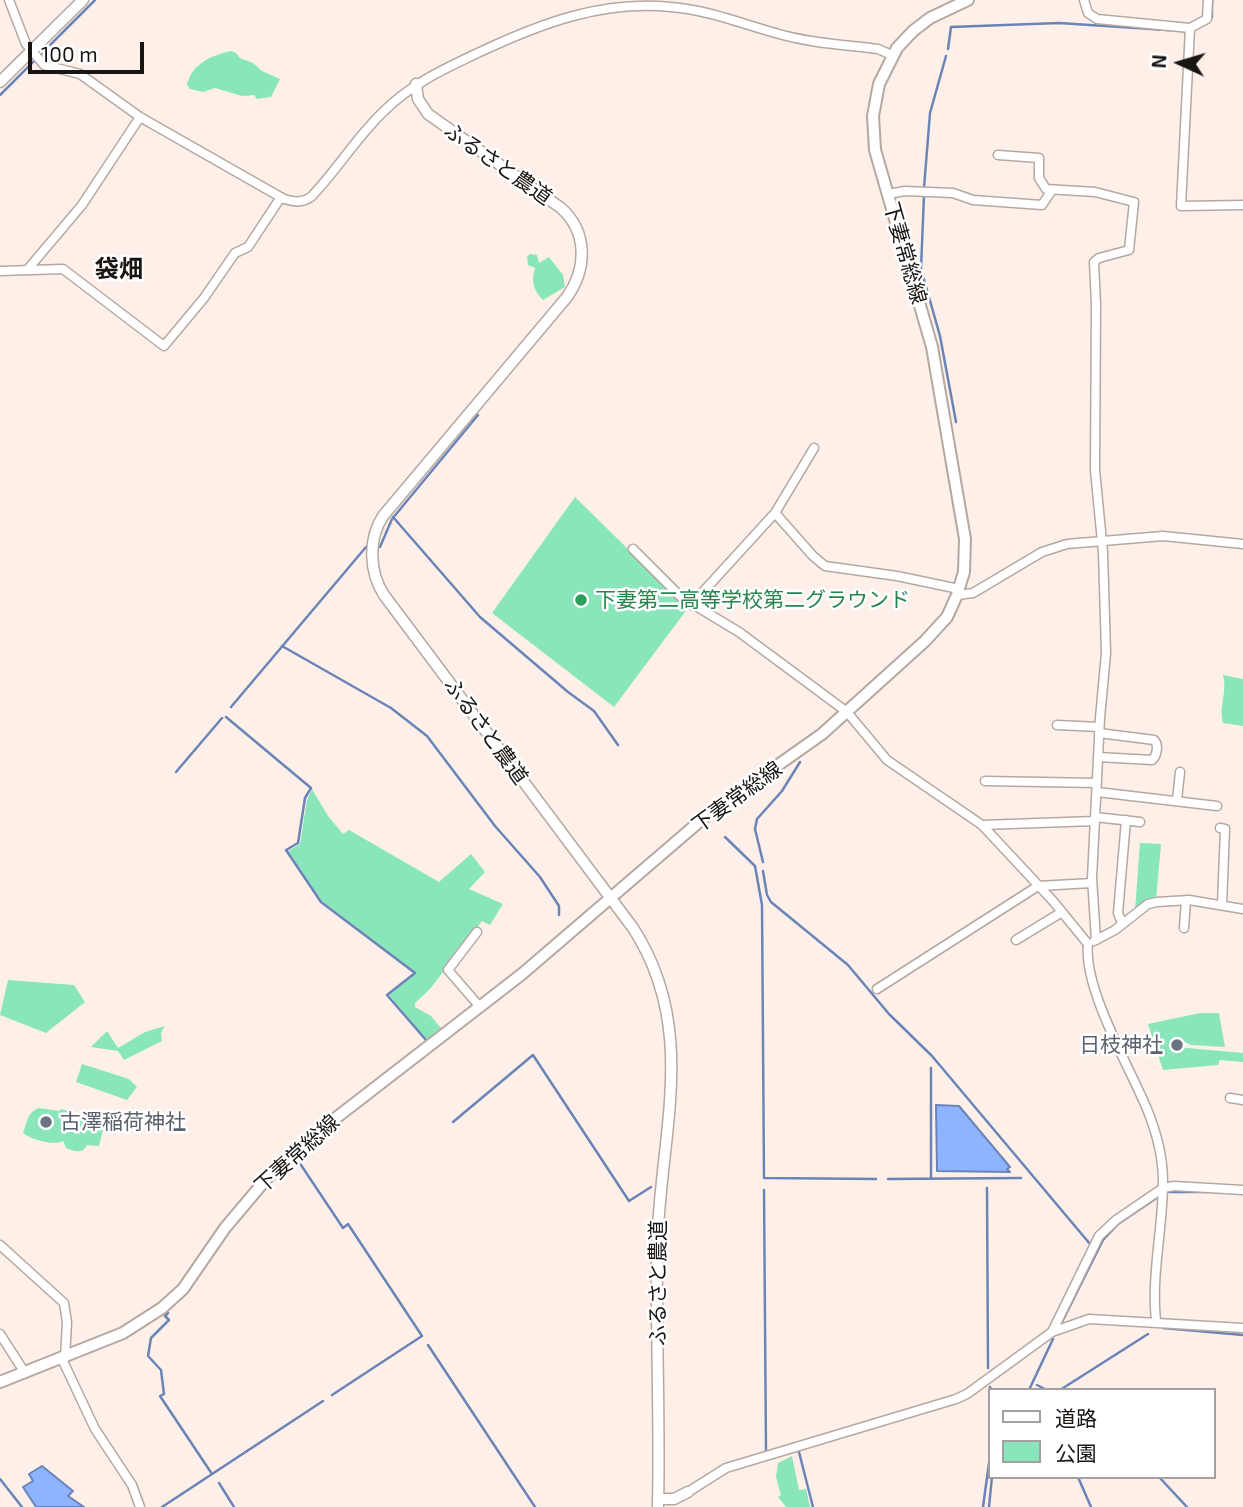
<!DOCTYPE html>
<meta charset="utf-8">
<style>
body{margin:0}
#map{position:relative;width:1243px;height:1507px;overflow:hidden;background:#fef0e9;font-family:"Exo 2","Noto Sans JP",sans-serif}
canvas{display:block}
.legend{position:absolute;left:988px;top:1388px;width:228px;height:91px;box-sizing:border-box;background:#fff;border:2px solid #a3a1a0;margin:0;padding:9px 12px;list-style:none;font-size:21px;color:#191512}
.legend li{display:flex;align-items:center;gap:14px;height:35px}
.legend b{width:35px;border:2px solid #a3a1a0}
.north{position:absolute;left:1145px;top:28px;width:70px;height:70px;-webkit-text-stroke:5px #fff;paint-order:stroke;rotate:274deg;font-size:19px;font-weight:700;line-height:28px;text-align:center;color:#191512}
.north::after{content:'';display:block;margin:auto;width:24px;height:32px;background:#191512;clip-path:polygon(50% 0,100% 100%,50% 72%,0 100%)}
.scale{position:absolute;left:28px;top:42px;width:116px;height:32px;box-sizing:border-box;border:4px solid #191512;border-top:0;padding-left:9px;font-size:21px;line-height:24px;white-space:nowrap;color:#191512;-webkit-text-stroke:5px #fff;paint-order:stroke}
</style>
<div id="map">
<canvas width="1243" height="1507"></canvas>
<ul class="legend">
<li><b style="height:9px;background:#fff"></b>道路</li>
<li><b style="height:19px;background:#89e5ba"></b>公園</li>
</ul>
<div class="north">N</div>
<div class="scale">100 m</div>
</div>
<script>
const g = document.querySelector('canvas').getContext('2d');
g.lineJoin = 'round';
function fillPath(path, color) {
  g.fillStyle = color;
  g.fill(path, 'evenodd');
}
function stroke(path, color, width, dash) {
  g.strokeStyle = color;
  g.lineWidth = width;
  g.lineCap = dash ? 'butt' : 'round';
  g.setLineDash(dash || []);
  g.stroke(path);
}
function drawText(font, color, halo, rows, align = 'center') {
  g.font = font + ' "Exo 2","Noto Sans JP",sans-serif';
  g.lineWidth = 5;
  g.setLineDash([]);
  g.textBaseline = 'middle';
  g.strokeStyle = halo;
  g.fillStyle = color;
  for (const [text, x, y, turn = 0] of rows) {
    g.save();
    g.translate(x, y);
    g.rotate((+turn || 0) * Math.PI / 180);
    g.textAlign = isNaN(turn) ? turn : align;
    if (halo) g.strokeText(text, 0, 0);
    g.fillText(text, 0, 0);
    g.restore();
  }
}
const green = new Path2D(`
 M 231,51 L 236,53 L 240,58 L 253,63 L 262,71 L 280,79 L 271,97 L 257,99 L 254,95 L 242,96 L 215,88 L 203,92 L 190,89 L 187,84 C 193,63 212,55 231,51 Z
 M 530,254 L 537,255 L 539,263 L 549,257 L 563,275 L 565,287 L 543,300 C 533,290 531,281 535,268 L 528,265 L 527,257 Z
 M 575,497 L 688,608 L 614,707 L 492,613 Z
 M 1223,675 L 1243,679 L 1243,726 L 1223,723 C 1218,707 1228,691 1223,675 Z
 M 312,789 L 328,816 L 343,834 L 349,830 L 439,882 L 471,854 L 485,872 L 469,889 L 503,904 L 490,925 L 482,921 L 479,925 L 430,989 L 415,1003 L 415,1007 L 431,1016 L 441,1028 L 426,1040 L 389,995 L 416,973 L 322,901 L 288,851 L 300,844 L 307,800 Z
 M 1140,843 L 1161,844 L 1156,900 L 1135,910 Z
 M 8,980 L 74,985 L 85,1002 L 46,1033 L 0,1015 Z
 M 1200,1013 L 1219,1013 L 1225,1047 L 1191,1045 L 1185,1042 L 1184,1044 L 1177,1042 L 1176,1047 L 1243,1053 L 1243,1062 L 1220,1060 L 1218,1065 L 1163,1070 L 1148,1024 Z
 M 165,1026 L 161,1033 L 162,1041 L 124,1060 L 118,1051 L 91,1047 L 107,1031 L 118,1048 L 145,1032 Z
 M 82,1064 L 129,1079 L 137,1087 L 127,1100 L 76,1082 Z
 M 39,1108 L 59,1111 L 61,1109 L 69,1111 L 68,1115 L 91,1119 L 97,1127 L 104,1126 L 99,1146 L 87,1145 C 82,1155 74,1151 66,1148 L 63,1141 C 54,1146 32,1140 23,1133 C 27,1123 27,1112 39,1108 Z
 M 792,1456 L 799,1490 L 806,1489 L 810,1507 L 786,1507 L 778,1497 L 781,1495 L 776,1477 L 778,1463 Z`);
const water = new Path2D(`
 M 936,1105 L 959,1106 L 1010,1167 L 1007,1169 L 1010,1172 L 937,1171 Z
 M 42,1466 L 73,1491 L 68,1496 L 84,1507 L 36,1507 L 23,1487 L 33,1481 L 29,1474 Z`);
const stream = new Path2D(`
 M 1212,17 L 1212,0
 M 948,49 L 951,27 L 1059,23 L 1182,31
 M 0,95 L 95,0
 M 924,188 L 930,113 L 946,56
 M 924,195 L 921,269 L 940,336 L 956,422
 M 393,517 L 480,617 L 568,692 L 594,711 L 618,745
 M 380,547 L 392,519 L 478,415
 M 282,646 L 391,708 L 427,736 L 495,826 L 540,877 L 559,906 L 559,915
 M 231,707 L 366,547
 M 226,717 L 311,788 L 305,798 L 298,843 L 286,850 L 321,902 L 415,973 L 387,995 L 426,1040
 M 176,772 L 222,718
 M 725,837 L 755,866 L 762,905 L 764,1178 L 876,1179
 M 763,862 L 755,829 L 757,819 L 782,791 L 800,762
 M 763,871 L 767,895 L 771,902 L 848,965 L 889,1014 L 932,1056 L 1090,1244
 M 931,1068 L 931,1179
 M 453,1122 L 533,1055 L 629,1201 L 651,1187
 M 299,1162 L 343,1228 L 348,1224 L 422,1336 L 332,1395
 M 888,1179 L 1021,1178
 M 987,1188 L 988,1368
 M 764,1190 L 766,1451
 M 1166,1192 L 1208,1192
 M 168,1313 L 165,1316 L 169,1320 L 151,1338 L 148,1356 L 161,1370 L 164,1394 L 160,1396 L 212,1474
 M 1061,1324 L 1103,1240 L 1118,1224 L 1158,1197
 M 1163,1328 L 1243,1335
 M 428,1345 L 535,1507
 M 1037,1385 L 1047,1390
 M 990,1387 L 991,1390
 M 1029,1390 L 1053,1339
 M 1060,1390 L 1148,1334
 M 799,1452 L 813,1507
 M 1078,1477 L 1091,1507
 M 1159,1477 L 1187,1507
 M 0,1479 L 22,1507
 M 219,1483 L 234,1507
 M 162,1507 L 323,1401
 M 983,1507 L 989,1463
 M 989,1507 L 992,1477`);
const minor = new Path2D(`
 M 9,0 L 26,44 L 44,65 L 80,74 L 140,117 L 284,199 C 295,202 302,203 311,197 C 337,170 356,138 383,112 C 412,83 446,68 482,51 C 542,23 603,0 671,7 C 709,10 742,24 779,34 C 810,43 846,45 878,49 L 892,55
 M 1084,0 L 1088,13 L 1097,19 L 1190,28 L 1207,19 L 1208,0
 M 1190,28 L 1181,206 L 1243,205
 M 998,155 L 1039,158 L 1039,178 L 1046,189 L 1095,192 L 1134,202 L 1129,250 L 1099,258 L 1094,262 L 1096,304 L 1095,470 L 1103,552 L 1106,653 L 1100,718 L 1092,878 L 1096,940
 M 888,194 L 905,191 L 953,193 L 973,200 L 1042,205 L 1052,190
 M 28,269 L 82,205 L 140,117
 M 0,271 L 63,269 L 164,346 L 204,298 L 235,253 L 248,247 L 281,197
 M 775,513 L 814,448
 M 633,549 L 681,597 L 739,632 L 847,712 L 887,760 L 982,825 L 1053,901 L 1088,944
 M 957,595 L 973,593 L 1042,552 L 1067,544 L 1163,536 L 1243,544
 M 691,605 L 775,513 L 813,556 L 825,566 L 897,576 L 959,589
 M 1057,725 L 1099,727
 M 1098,757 L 1152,760 C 1157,756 1159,744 1154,740 L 1099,733
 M 985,781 L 1097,783
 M 1097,792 L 1217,806
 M 1177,800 L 1180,772
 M 1095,817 L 1140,822
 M 982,825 L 1095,821
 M 1220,828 L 1225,829 L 1222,905
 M 1122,923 L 1118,913 L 1126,820
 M 1184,928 L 1186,900
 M 477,932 L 448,970 L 480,1007
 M 1016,940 L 1062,912
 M 1094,941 L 1115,930 L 1148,904 L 1157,902 L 1189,900 L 1243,909
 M 1088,944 C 1083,988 1129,1066 1147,1109 C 1156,1131 1163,1158 1163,1182 C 1163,1228 1151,1275 1156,1321
 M 877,989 L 1038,886 L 1092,883
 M 1230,1098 L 1243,1100
 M 0,1245 L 64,1303 L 67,1322 L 65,1358
 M 1052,1332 L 1099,1236 L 1116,1220 L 1163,1188 L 1174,1186 L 1243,1190
 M 0,1334 L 25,1373
 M 62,1359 L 95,1429 L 132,1485 L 140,1507
 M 688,1492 L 726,1468 L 956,1399 L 967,1394 L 1052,1332 L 1089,1319 L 1243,1328`);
const tertiary = new Path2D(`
 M 0,82 L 83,0
 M 416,84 L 418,99 L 428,114 L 561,208 C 588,232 587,269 567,297 L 383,516 C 368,539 369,572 384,595 L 633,928 C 700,1031 659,1137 657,1250 C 656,1336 660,1422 658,1507
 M 658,1499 L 674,1499 L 688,1492`);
const secondary = new Path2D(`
 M 0,1382 L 123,1333 L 162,1308 L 183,1289 L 225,1228 L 268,1177 L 332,1121 L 522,974 L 706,816 L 822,734 L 925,641 L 947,617 L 957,595 L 964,572 L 965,539 L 932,347 L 875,150 L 873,116 L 879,84 L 897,48 L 913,31 L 930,18 L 968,0`);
const markers = [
 [581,600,7,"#2e9e5b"],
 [1177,1045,7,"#6b7280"],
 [46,1122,7,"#6b7280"]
];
const streetNames = [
 ["ふるさと農道",498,164,35],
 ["下妻常総線",905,253,74],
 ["ふるさと農道",486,731,54],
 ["下妻常総線",737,797,-36],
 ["下妻常総線",297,1154,-42],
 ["ふるさと農道",658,1283,-90]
];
const leisureNames = [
 ["下妻第二高等学校第二グラウンド",595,600]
];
const worshipNames = [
 ["日枝神社",1163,1045],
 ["古澤稲荷神社",60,1122,"left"]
];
const quarterNames = [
 ["袋畑",119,269]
];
fillPath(green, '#89e5ba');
fillPath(water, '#8eb4ff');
stroke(water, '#6b84b8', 2);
stroke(stream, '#6b84b8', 2.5);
stroke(minor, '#b5a8a1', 11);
stroke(tertiary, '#b5a8a1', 13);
stroke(secondary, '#b5a8a1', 14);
stroke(minor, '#fff', 8);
stroke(tertiary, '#fff', 10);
stroke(secondary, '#fff', 10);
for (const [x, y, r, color] of markers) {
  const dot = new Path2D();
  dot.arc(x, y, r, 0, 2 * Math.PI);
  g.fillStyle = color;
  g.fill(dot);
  stroke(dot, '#fff', 2.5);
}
drawText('21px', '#191512', '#fff', streetNames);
drawText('21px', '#27864d', '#fff', leisureNames, 'left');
drawText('21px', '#5b616d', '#fff', worshipNames, 'right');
drawText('bold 24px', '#191512', '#fff', quarterNames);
</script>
